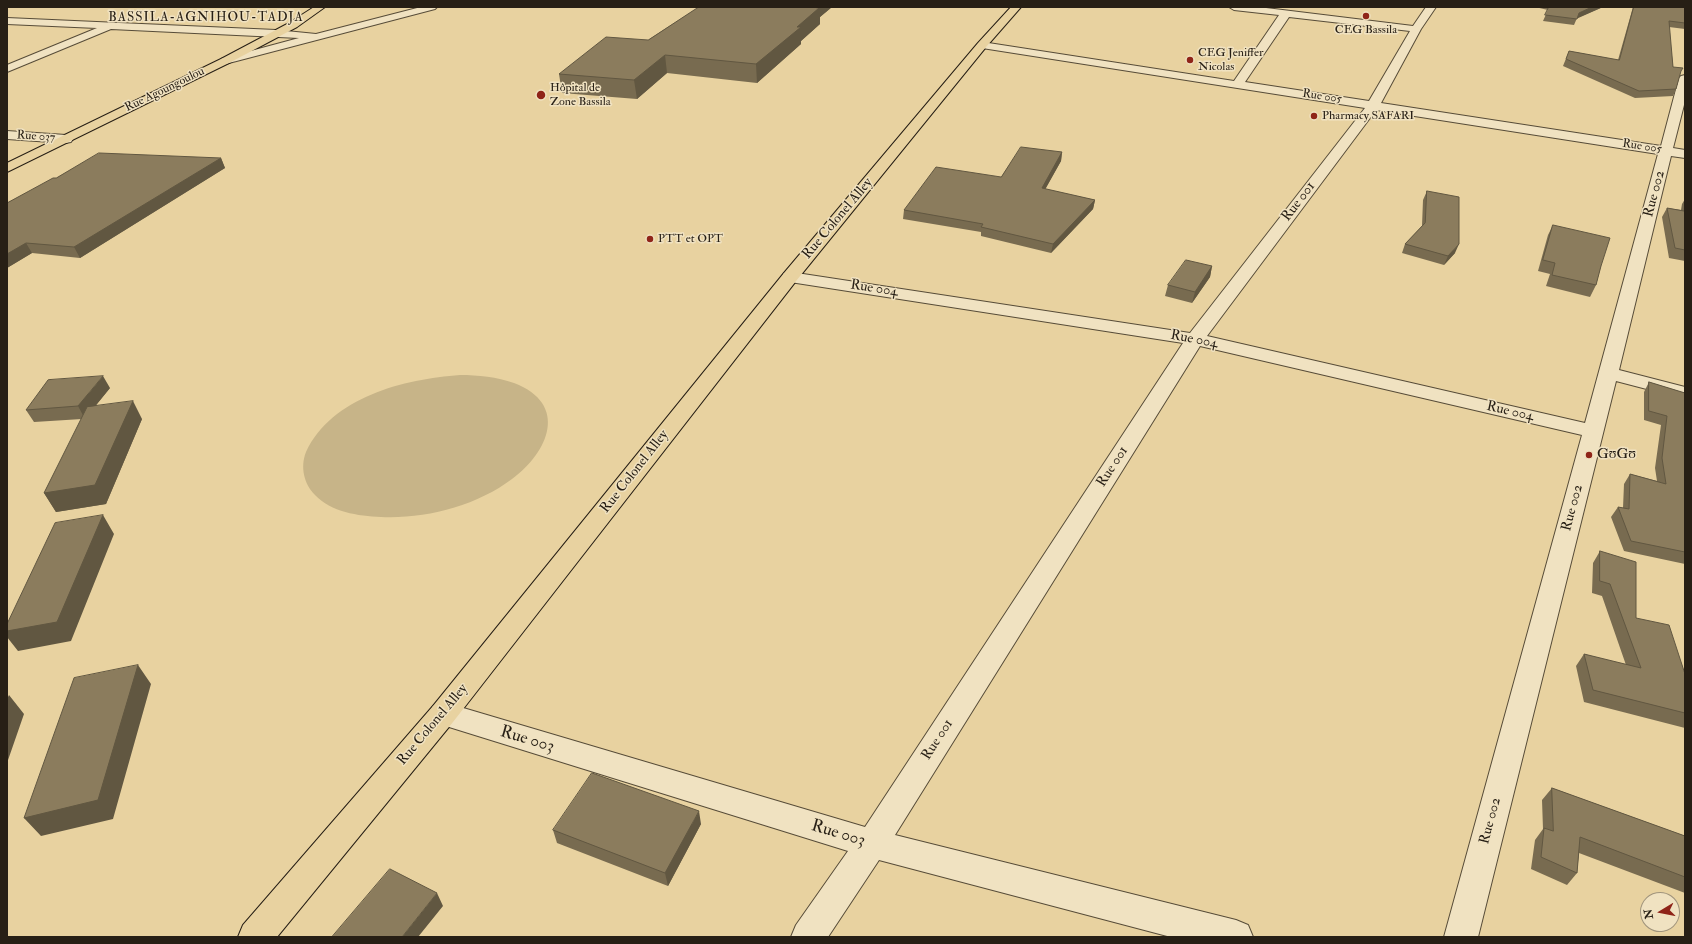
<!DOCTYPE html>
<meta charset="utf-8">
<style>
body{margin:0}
#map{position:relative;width:1692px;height:944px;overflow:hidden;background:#e8d2a0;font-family:"IM FELL Double Pica",serif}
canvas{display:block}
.frame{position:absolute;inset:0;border:8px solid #271f15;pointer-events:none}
.north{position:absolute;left:1640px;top:892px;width:40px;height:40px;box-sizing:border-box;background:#f0e2c1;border:1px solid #a0947c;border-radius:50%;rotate:260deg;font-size:11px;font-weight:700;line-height:16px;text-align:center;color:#271f15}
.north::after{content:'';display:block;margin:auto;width:14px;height:18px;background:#8f2418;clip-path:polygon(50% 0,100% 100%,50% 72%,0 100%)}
</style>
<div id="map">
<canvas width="1692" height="944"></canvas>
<div class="frame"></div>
<div class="north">N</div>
</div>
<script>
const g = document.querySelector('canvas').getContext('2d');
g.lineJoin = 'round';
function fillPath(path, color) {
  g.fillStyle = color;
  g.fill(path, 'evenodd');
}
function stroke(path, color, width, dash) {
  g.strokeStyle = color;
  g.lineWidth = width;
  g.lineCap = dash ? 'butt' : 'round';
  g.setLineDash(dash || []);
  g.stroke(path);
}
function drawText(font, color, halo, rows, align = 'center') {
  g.font = font + ' "IM FELL Double Pica",serif';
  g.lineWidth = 3;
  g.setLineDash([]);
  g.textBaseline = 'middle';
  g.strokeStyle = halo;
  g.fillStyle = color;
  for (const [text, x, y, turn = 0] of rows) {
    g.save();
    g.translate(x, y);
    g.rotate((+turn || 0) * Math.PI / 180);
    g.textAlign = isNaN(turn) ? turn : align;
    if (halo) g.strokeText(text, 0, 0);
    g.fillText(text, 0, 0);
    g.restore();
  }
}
const green = new Path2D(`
 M 460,375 C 478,375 497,377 514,383 C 569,404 549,452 512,479 C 476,506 426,519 381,517 C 358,516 331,512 315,495 C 304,484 300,467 306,452 C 332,397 404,379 460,375 Z`);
const minor = new Path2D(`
 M 421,7 L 437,7 L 435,9 L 225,64 L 221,63 L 220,61 L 221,59 L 299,38 L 111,29 L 7,72 L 7,65 L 97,28 L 7,24 L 7,18 L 276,30 L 316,34 Z
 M 1229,7 L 1258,7 L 1413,26 L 1426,7 L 1436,7 L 1421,29 L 1381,103 L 1661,146 L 1679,78 L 1681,76 L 1685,75 L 1685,101 L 1673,148 L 1685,150 L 1685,158 L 1671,156 L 1619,370 L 1685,387 L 1685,399 L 1616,381 L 1478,937 L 1444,937 L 1582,435 L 1200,346 L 895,835 L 1236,920 L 1248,925 L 1253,937 L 1171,937 L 879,860 L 828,937 L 791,937 L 796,925 L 848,851 L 433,722 L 429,714 L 433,706 L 443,702 L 865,827 L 1183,343 L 790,282 L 784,281 L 782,277 L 784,273 L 790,272 L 1190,333 L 1365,108 L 982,48 L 977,45 L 982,42 L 1234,81 L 1279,15 L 1234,10 ZM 1289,17 L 1410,31 L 1369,101 L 1245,82 ZM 1376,110 L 1658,154 L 1585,423 L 1207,336 Z
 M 7,131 L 66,135 L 71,136 L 73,139 L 71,142 L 66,143 L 7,139 Z`);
const major = new Path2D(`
 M 314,7 L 325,7 L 297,27 L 229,63 L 7,172 L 7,163 L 221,59 L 289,23 Z`);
const highway = new Path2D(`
 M 1011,7 L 1021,7 L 986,47 L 796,281 L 453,722 L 277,937 L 238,937 L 243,925 L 433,706 L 784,273 L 978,43 Z`);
const wall = new Path2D(`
 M 699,7 L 832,7 L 820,17 L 820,24 L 801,41 L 801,44 L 757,83 L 667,73 L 637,99 L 562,93 L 559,74 L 648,40 Z
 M 1535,7 L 1603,7 L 1577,18 L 1574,25 L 1543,21 L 1548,10 Z
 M 1633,7 L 1685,7 L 1685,29 L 1669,27 L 1673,67 L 1680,75 L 1676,89 L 1673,96 L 1635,98 L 1563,66 L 1569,51 L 1618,60 Z
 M 1062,152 L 1061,161 L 1045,189 L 1095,200 L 1093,209 L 1051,253 L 981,236 L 981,232 L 903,219 L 904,210 L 1001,177 Z
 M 221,158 L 225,168 L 80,258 L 32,253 L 7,268 L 7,203 L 56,178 Z
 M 1427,191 L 1455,253 L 1444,265 L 1402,253 L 1405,244 L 1422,226 L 1423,200 Z
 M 1685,199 L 1685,261 L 1669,258 L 1662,217 L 1667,208 L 1681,210 L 1682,204 Z
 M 1553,225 L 1601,266 L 1596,285 L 1590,297 L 1546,286 L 1550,274 L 1538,271 L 1548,235 Z
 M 1212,266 L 1210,277 L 1192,303 L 1165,296 L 1168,285 Z
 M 1649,382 L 1685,393 L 1685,564 L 1624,551 L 1611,517 L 1618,507 L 1623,508 L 1624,484 L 1630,474 L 1657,481 L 1655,468 L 1661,425 L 1644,420 L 1644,392 Z
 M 110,388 L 95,406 L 142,419 L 106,504 L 56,512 L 44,493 L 82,419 L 34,422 L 26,410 Z
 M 1600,551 L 1636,618 L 1685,674 L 1685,728 L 1584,702 L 1576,666 L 1584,654 L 1626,665 L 1602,596 L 1592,593 L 1593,563 Z
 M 1552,788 L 1685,836 L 1685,893 L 1579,853 L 1577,873 L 1567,885 L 1531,869 L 1535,840 L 1543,829 L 1542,800 Z
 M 701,824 L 668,886 L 557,843 L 553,830 Z`);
const shadedWall = new Path2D(`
 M 812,7 L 832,7 L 820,17 L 820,24 L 801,41 L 801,44 L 757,83 L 756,64 L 797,27 Z
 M 1592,7 L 1603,7 L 1576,19 L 1579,13 Z
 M 665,55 L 667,73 L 637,99 L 634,80 Z
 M 1062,152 L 1061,161 L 1041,197 L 1042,188 Z
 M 221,158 L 225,168 L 80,258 L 74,247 Z
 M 1095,200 L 1093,209 L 1051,253 L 1053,244 Z
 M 26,243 L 32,253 L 7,268 L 7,254 Z
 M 1459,244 L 1455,253 L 1444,265 L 1448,256 Z
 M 1212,266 L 1210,277 L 1192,303 L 1195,292 Z
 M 103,376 L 110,388 L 85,419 L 78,406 Z
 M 133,401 L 142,419 L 106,504 L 56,512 L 44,493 Z
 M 103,515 L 114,534 L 71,641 L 18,651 L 7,637 L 7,631 Z
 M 138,665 L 151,684 L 113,819 L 41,836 L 24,818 Z
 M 9,695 L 24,714 L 7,763 L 7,699 Z
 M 699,811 L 701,824 L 668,886 L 665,873 Z
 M 437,893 L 443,906 L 418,937 L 402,937 Z`);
const building = new Path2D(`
 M 699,7 L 812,7 L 819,8 L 797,27 L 801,27 L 756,64 L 665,55 L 634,80 L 559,74 L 606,37 L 648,40 Z
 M 1549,7 L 1592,7 L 1579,13 L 1577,19 L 1545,15 Z
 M 1634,7 L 1685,7 L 1685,23 L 1669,21 L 1673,67 L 1683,68 L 1681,71 L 1676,89 L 1639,91 L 1566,59 L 1569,51 L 1619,60 Z
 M 1021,147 L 1062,152 L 1042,188 L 1095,200 L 1053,244 L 981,227 L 983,224 L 904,210 L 936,167 L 1001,177 Z
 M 99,153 L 221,158 L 74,247 L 26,243 L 7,254 L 7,203 L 53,178 L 56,178 Z
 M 1427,191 L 1459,197 L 1459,244 L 1448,256 L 1405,244 L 1425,223 Z
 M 1685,206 L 1685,250 L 1675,248 L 1667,208 L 1684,211 Z
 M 1553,225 L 1610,238 L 1601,266 L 1596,285 L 1552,275 L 1555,263 L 1543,260 Z
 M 1186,260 L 1212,266 L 1195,292 L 1168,285 Z
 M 103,376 L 78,406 L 26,410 L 48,380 Z
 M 1649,382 L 1685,393 L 1685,552 L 1631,541 L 1618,507 L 1629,509 L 1630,474 L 1666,484 L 1662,458 L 1667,416 L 1649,411 Z
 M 133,401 L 95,485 L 44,493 L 87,407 Z
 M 103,515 L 57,622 L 7,631 L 7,624 L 55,523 Z
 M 1600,551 L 1636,562 L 1636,618 L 1669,625 L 1685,674 L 1685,713 L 1593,690 L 1584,654 L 1641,668 L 1610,584 L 1600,581 Z
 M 138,665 L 98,800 L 24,818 L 74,678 Z
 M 592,773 L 699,811 L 665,873 L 553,830 Z
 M 1552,788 L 1685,836 L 1685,877 L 1580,837 L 1577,873 L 1541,857 L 1544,828 L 1553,831 Z
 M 390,869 L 437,893 L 402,937 L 332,937 Z`);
const markers = [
 [1366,16,4,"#8f2418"],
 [1190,60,4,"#8f2418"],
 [541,95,5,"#8f2418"],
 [1314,116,4,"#8f2418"],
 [650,239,4,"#8f2418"],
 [1589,455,4,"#8f2418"]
];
const farPoinames = [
 ["CEG Bassila",1366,30,"center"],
 ["CEG Jeniffer",1198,53],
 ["Nicolas",1198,67],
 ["Hôpital de",550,88],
 ["Zone Bassila",550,102],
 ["Pharmacy SAFARI",1322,116],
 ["PTT et OPT",658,239]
];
const farStreetnames = [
 ["Rue Agoungoulou",165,90,-26],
 ["Rue 005",1322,97,9],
 ["Rue 037",36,137,4],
 ["Rue 005",1642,147,9]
];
const farNeighbourhoodnames = [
 ["BASSILA-AGNIHOU-TADJA",206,18]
];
const streetNames = [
 ["Rue 002",1655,194,-75],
 ["Rue 001",1299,202,-53],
 ["Rue Colonel Alley",838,219,-50],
 ["Rue 004",874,289,9],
 ["Rue 004",1194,340,11],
 ["Rue 004",1510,412,13],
 ["Rue 001",1113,467,-57],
 ["Rue Colonel Alley",635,472,-52],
 ["Rue 002",1573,508,-75],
 ["Rue Colonel Alley",433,725,-50],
 ["Rue 001",938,740,-57],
 ["Rue 002",1491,821,-75]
];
const poiNames = [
 ["GʊGʊ",1597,455]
];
const nearStreetnames = [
 ["Rue 003",527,740,17],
 ["Rue 003",838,834,17]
];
fillPath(green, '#c7b488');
stroke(minor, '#574c38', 2);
stroke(major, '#271f15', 2);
stroke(highway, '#271f15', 2);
fillPath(minor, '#f0e2c1');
fillPath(major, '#e8d2a0');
fillPath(highway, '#e8d2a0');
fillPath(wall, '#786b50');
fillPath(shadedWall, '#615741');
fillPath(building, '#8b7c5d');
stroke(building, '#615741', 1);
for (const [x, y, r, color] of markers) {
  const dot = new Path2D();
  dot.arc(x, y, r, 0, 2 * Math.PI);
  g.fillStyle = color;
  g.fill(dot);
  stroke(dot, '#f0e2c1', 1.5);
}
drawText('12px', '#271f15', '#f0e2c1', farPoinames, 'left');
drawText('12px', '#271f15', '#f0e2c1', farStreetnames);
g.letterSpacing = '1px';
drawText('13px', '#271f15', '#f0e2c1', farNeighbourhoodnames);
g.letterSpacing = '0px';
drawText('14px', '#271f15', '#f0e2c1', streetNames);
drawText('14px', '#271f15', '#f0e2c1', poiNames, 'left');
drawText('17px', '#271f15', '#f0e2c1', nearStreetnames);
</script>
